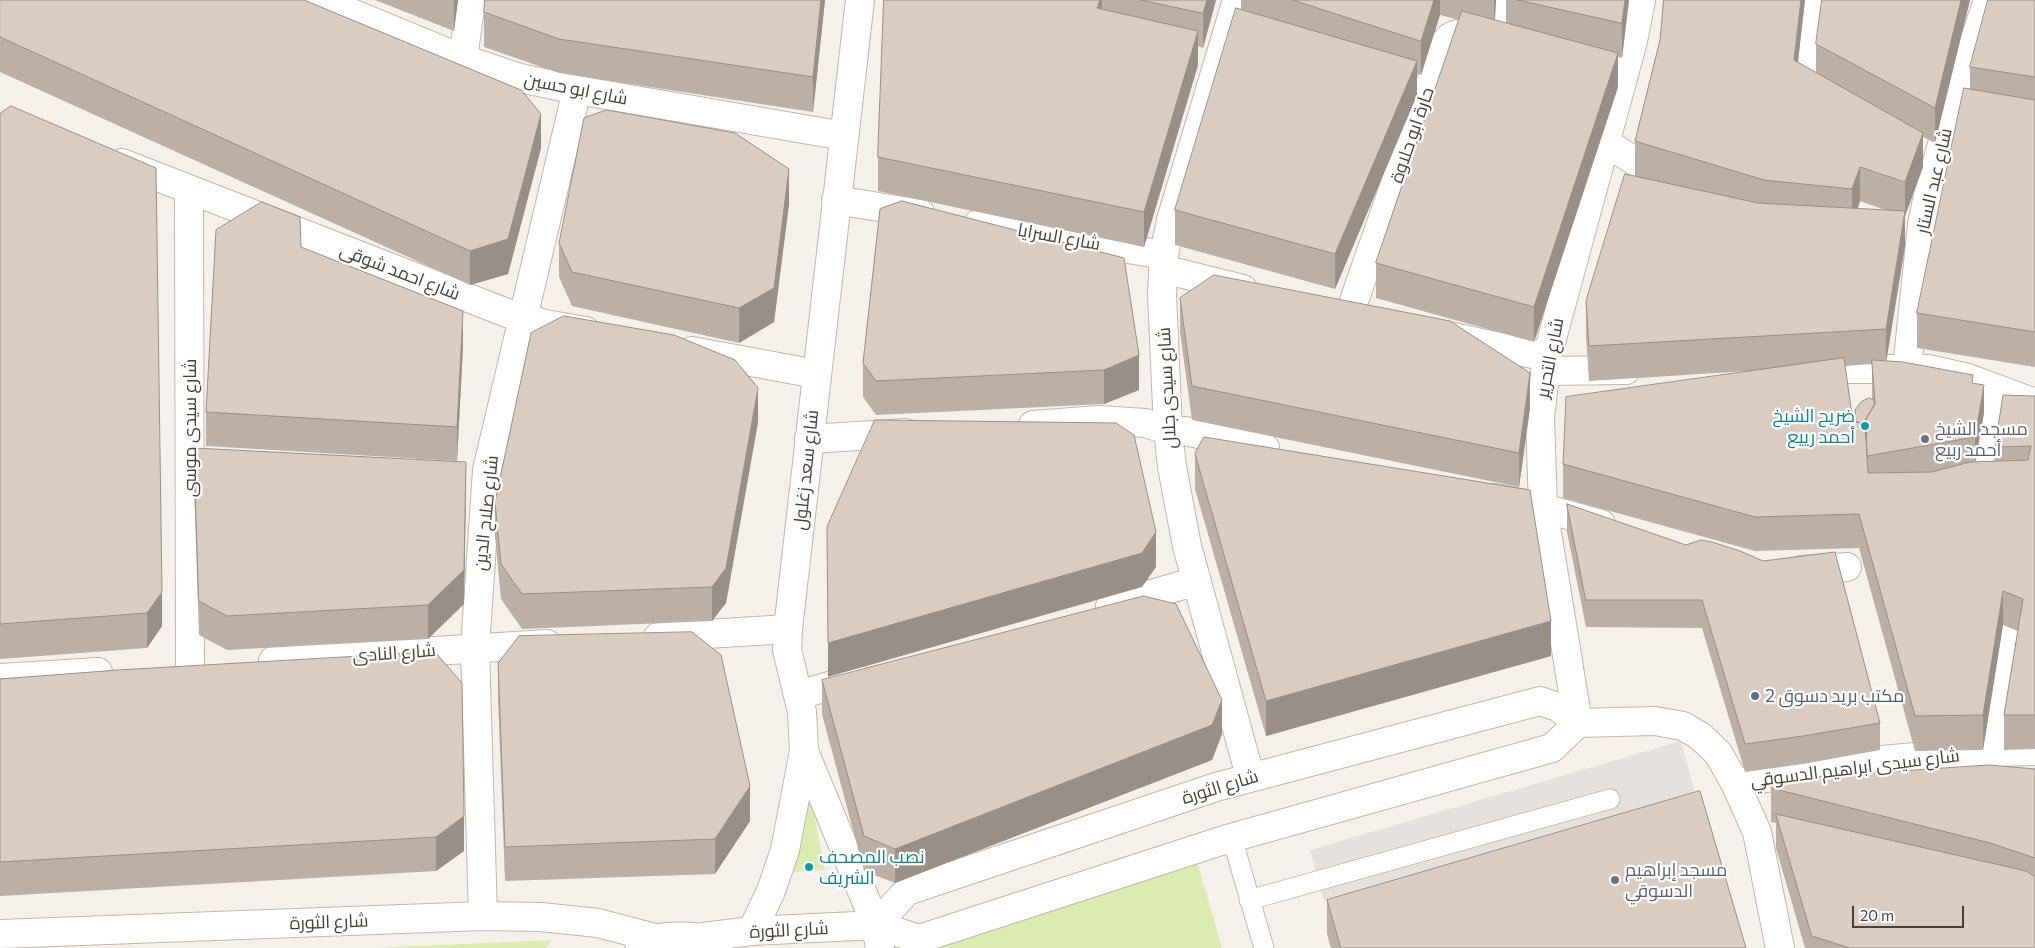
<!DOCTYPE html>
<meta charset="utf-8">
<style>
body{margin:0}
#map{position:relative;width:2035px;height:948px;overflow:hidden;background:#f6f0ea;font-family:Commissioner,sans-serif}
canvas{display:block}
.scale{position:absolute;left:1852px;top:906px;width:112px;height:22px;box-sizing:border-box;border:2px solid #4a3f37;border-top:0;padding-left:6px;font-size:15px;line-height:18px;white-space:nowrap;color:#4a3f37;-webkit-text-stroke:4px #fff;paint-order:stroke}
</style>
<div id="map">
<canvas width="2035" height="948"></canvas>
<div class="scale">20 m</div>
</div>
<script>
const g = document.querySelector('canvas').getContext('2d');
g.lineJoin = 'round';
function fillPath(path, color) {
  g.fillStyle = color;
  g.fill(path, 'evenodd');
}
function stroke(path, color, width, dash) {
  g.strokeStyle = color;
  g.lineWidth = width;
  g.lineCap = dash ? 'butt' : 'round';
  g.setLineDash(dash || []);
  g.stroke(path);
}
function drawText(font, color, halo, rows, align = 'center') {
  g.font = font + ' Commissioner,Cairo,sans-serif';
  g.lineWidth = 4.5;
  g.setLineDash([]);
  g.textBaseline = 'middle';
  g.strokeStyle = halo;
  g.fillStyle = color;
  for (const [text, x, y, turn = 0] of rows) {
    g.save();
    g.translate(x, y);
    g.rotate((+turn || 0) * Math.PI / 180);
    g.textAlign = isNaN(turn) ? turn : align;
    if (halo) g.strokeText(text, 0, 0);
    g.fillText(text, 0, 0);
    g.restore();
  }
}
const green = new Path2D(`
 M 807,778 L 825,870 L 792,872 Z
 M 1194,851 L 1222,948 L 896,948 L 892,936 Z
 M 552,940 L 546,948 L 373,948 Z`);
const parking = new Path2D(`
 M 1681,741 L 1696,797 L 1324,900 L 1310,850 Z`);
const service = new Path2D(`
 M 1232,838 L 1264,948
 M 1249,900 L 1610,799`);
const minor = new Path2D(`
 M 320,0 L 463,59 L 520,78 L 577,90 L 844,136
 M 1237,0 L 1171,220 L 1164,255 L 1162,294 L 1168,430 L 1172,467 L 1187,546 L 1250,776
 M 1818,0 L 1809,79 C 1809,89 1812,95 1820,102
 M 463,59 L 471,0
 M 1605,142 L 1667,182
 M 122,163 L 507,313 L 545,324 L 586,331
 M 189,190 L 190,666
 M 836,200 L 921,214
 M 978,224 L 1164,255
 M 1163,269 L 1243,289
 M 1349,315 L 1444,44 C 1457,23 1478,42 1496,35 L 1502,25 L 1505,0
 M 1448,336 L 1547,357
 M 692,351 L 816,374
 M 1907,368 L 1922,225 L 1928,195 L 1953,105 L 1988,0
 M 1809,369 L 1928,369 L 1968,378 L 2035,403
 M 1545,371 L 1626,370
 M 1033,425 L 1099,420 L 1145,423 L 1168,430 L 1185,431 L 1265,448
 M 809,439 L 906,433
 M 1952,485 C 1964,482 1970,477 1978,468 L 1995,388
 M 1495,498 L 1543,508 L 1601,524
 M 1801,570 L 1847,567
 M 1110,606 L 1197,581
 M 658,637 L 788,629
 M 273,661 L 547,644
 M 0,678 L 98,672
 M 799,695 L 857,678
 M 1578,723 L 1552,748 L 1224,840 L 919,939 L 876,925 L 907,891 L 1216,787 L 1540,701 L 1558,707 L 1578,723 L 1655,721 L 1683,726 L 1700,736 L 1718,753 L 1735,783 L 1757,832 L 1780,948
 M 1578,723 L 1543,508 L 1540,418 L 1547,357 L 1633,41 L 1641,0
 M 1993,753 L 2012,636
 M 1735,783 L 1882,760 L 1960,753 L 2035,751
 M 483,916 L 475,648 L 487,470 L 577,90`);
const tertiary = new Path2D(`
 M 860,0 L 788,629 L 787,650 L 802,712 L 804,751 L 876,925 L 880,948
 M 752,931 L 771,891 L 785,850 L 804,751
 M 0,934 L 483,916 L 541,917 L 598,923 L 655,938
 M 703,937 L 752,931 L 876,925
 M 639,942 C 666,934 692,935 720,941`);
const wall = new Path2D(`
 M 0,0 L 541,148 L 508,274 L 470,285 L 0,72 Z
 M 375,0 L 458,0 L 454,31 Z
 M 825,0 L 813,112 L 559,73 L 484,47 L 484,12 Z
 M 884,0 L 1216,0 L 1203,48 L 1198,46 L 1198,65 L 1144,247 L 878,191 L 878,157 Z
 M 1241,0 L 1496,0 L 1495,20 L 1506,23 L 1506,0 L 1629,0 L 1622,58 L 1618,57 L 1618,87 L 1534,342 L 1376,298 L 1376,263 L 1459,20 L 1440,15 L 1421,75 L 1417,74 L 1417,95 L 1335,289 L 1175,245 L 1175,210 L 1241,10 Z
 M 1664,0 L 1805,0 L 1798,62 L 1816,73 L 1816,44 L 1970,0 L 1935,143 L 1923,137 L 1923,167 L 1905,216 L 1905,246 L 1886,361 L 1973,383 L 1984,413 L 1975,462 L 1995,461 L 1995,447 L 2035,396 L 2035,749 L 2004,750 L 2004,715 L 2018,631 L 2003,625 L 1983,750 L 1915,751 L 1859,548 L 1755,551 L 1563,498 L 1563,464 L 1748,371 L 1589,381 L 1586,336 L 1586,301 L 1635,176 L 1635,141 L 1660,40 ZM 1860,201 L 1885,210 L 1858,209 ZM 1872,364 L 1872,400 L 1855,410 L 1856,422 L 1853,422 L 1845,366 Z
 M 2035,0 L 2035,367 L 1917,348 L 1917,313 L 1970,89 L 1970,67 Z
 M 0,114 L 162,626 L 147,648 L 0,659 Z
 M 789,204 L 774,322 L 739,343 L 572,306 L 559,277 L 559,243 Z
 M 880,209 L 1139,390 L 1104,404 L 876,415 L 863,397 L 863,363 Z
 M 301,247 L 463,346 L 457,461 L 206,446 L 206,412 Z
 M 1180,298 L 1530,408 L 1519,487 L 1192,420 L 1180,332 Z
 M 758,422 L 726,603 L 712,621 L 522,629 L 501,599 L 495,537 L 495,502 Z
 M 194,448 L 466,496 L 464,604 L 428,639 L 227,650 L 199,635 L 194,483 Z
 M 1195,454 L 1551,656 L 1266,736 L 1195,489 Z
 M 1567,504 L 1880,723 L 1880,750 L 1803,764 L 1745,772 L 1702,628 L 1586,627 L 1567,532 Z
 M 498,663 L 750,821 L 715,874 L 505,881 L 498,697 Z
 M 118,670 L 464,851 L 436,871 L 0,896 L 0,679 Z
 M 822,680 L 1222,734 L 1212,760 L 895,883 L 864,871 L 822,714 Z
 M 2035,769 L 2035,948 L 1805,948 L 1776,848 L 1776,823 L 1771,822 L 1771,788 Z
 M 1327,900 L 1746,948 L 1331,948 L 1327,934 Z`);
const shadedWall = new Path2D(`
 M 454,0 L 458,0 L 454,31 Z
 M 821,0 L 825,0 L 813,112 L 813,77 Z
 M 1100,0 L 1102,0 L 1102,26 L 1097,8 Z
 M 1207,0 L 1216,0 L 1203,48 L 1203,13 Z
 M 1434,0 L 1440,0 L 1440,15 L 1421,75 L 1421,41 Z
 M 1494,0 L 1496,0 L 1494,30 Z
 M 1625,0 L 1629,0 L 1622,58 L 1622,23 Z
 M 1801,0 L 1805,0 L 1794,95 L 1794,60 Z
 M 1961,0 L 1970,0 L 1935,143 L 1935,108 Z
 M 1198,31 L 1198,65 L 1144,247 L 1144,212 Z
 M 1618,53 L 1618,87 L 1534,342 L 1534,307 Z
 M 1417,61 L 1417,95 L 1335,289 L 1335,254 Z
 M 541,114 L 541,148 L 508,274 L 470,285 L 470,251 Z
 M 1923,133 L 1923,167 L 1905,216 L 1905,246 L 1886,363 L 1886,329 L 1905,213 L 1905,182 Z
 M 1860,167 L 1860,201 L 1852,224 L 1852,189 Z
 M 789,169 L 789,204 L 774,322 L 739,343 L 739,308 Z
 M 463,311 L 463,346 L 457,461 L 457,427 Z
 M 1139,355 L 1139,390 L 1104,404 L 1104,370 Z
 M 1530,373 L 1530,408 L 1519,487 L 1519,453 Z
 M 1984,385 L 1984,413 L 1975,465 L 1975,437 Z
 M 758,388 L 758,422 L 726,603 L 712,621 L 712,587 Z
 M 466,462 L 464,604 L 428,639 L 428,605 Z
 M 1156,532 L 1156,567 L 1142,587 L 828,677 L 828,643 Z
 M 2003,591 L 2003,625 L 1983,750 L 1983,715 Z
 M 162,592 L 162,626 L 147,648 L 147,613 Z
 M 1551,621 L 1551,656 L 1266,736 L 1266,701 Z
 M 1222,700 L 1222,734 L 1212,760 L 895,883 L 895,849 Z
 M 750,786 L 750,821 L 715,874 L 715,839 Z
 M 464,816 L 464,851 L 436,871 L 436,837 Z`);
const building = new Path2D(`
 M 0,0 L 304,0 L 521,90 L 541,114 L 508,239 L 470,251 L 0,37 Z
 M 485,0 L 821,0 L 813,77 L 559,39 L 484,12 Z
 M 884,0 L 1100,0 L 1097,8 L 1198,31 L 1144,212 L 878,157 Z
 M 1141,0 L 1207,0 L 1203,13 Z
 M 1293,0 L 1434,0 L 1421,41 Z
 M 1518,0 L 1625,0 L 1622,23 Z
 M 1664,0 L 1801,0 L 1794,60 L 1923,133 L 1905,182 L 1860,167 L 1852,189 L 1764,180 L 1635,141 L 1660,40 Z
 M 1822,0 L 1961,0 L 1935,108 L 1816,44 Z
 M 1988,0 L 2035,0 L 2035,77 L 1970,67 Z
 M 1236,8 L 1417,61 L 1335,254 L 1175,210 Z
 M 1462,11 L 1618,53 L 1534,307 L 1376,263 Z
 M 1964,88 L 2035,100 L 2035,332 L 1917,313 Z
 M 11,106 L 156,168 L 162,592 L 147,613 L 0,624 L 0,114 Z
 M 607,110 L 735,133 L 789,169 L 774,288 L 739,308 L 572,272 L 559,243 L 584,118 Z
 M 1625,174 L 1758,203 L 1905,211 L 1886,329 L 1589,346 L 1586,301 Z
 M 902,201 L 1124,258 L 1139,355 L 1104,370 L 876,381 L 863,363 L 880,209 Z
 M 262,202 L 300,217 L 301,247 L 463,311 L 457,427 L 206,412 L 216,230 Z
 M 1214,275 L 1450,321 L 1530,373 L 1519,453 L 1192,386 L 1180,298 Z
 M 564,316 L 674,335 L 735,360 L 758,388 L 726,568 L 712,587 L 522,594 L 501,564 L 495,502 L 531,333 Z
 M 1844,358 L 1853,422 L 1865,423 L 1868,473 L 1932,472 L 1970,462 L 2028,460 L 2031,446 L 1995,447 L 2003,395 L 2035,396 L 2035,715 L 2004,715 L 2023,599 L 2003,591 L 1983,715 L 1915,716 L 1859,514 L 1755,517 L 1563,464 L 1566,397 Z
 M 1872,360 L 1903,362 L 1973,375 L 1972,383 L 1984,385 L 1975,437 L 1867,456 L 1866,419 L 1875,404 Z
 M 1869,398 L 1874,400 L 1874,405 L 1866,419 L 1866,437 L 1865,423 L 1856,422 L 1855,410 L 1861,402 Z
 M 875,420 L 1116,423 L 1134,435 L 1156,532 L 1142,553 L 828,643 L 827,527 Z
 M 1204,437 L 1530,490 L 1551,621 L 1266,701 L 1195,454 Z
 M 194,448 L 466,462 L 464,570 L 428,605 L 227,616 L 199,601 Z
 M 1567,504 L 1686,545 L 1701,540 L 1712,542 L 1740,551 L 1763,561 L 1835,552 L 1880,723 L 1803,736 L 1745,744 L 1702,600 L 1586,600 Z
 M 1144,596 L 1176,604 L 1222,700 L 1212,725 L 895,849 L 864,836 L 822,680 Z
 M 692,632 L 721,655 L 750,786 L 715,839 L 505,847 L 498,663 L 519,636 Z
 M 435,652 L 462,683 L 464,816 L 436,837 L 0,862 L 0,679 L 118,670 Z
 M 1989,765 L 2035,769 L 2035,858 L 1990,843 L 1771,788 L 1773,780 Z
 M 1700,791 L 1746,948 L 1341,948 L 1327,900 Z
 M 1776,814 L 2026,871 L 2035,877 L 2035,948 L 1850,948 L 1812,936 Z`);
const markers = [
 [1865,426,5,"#0f9aa8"],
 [1925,439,5,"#6b7280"],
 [1755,696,5,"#5c6f8a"],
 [809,867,5,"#0f9aa8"],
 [1615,880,5,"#6b7280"]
];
const streetNames = [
 ["شارع ابو حسين",576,89,11],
 ["حارة ابو حلاوة",1412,135,-71],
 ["شارع عبد الستار",1934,181,-77],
 ["شارع السرايا",1059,237,10],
 ["شارع احمد شوقى",400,272,21],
 ["شارع التحرير",1550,358,-79],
 ["شارع سيدى جلال",1167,388,-93],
 ["شارع سيدى موسى",190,428,-90],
 ["شارع سعد زغلول",806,470,-84],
 ["شارع صلاح الدين",486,513,-84],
 ["شارع النادى",394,653,-4],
 ["شارع سيدى ابراهيم الدسوقي",1855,768,-7],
 ["شارع الثورة",1220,787,-17],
 ["شارع الثورة",329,922,-2],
 ["شارع الثورة",789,930,-3]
];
const cultureNames = [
 ["ضريح الشيخ",1855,416],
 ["أحمد رييع",1855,437],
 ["نصب المصحف",819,857,"left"],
 ["الشريف",819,878,"left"]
];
const worshipNames = [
 ["مسجد الشيخ",1935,429],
 ["أحمد ربيع",1935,450],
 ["مسجد إبراهيم",1625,870],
 ["الدسوقي",1625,891]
];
const serviceNames = [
 ["مكتب بريد دسوق 2",1765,696]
];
fillPath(green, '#dcecb1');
fillPath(parking, '#e4e1de');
stroke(service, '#c2b6ac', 21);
stroke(minor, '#c2b6ac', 30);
stroke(tertiary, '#c2b6ac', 30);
stroke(service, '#fff', 19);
stroke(minor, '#fff', 28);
stroke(tertiary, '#fff', 28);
fillPath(wall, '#bcafa6');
fillPath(shadedWall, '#998f87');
fillPath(building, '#dbccc1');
stroke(building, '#998f87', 1);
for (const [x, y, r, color] of markers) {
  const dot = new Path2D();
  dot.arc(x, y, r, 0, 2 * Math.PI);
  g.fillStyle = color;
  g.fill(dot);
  stroke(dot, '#fff', 2);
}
drawText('18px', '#4a3f37', '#fff', streetNames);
drawText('18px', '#0d838f', '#fff', cultureNames, 'right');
drawText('18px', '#5b616d', '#fff', worshipNames, 'left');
drawText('18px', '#4e5e75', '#fff', serviceNames, 'left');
</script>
